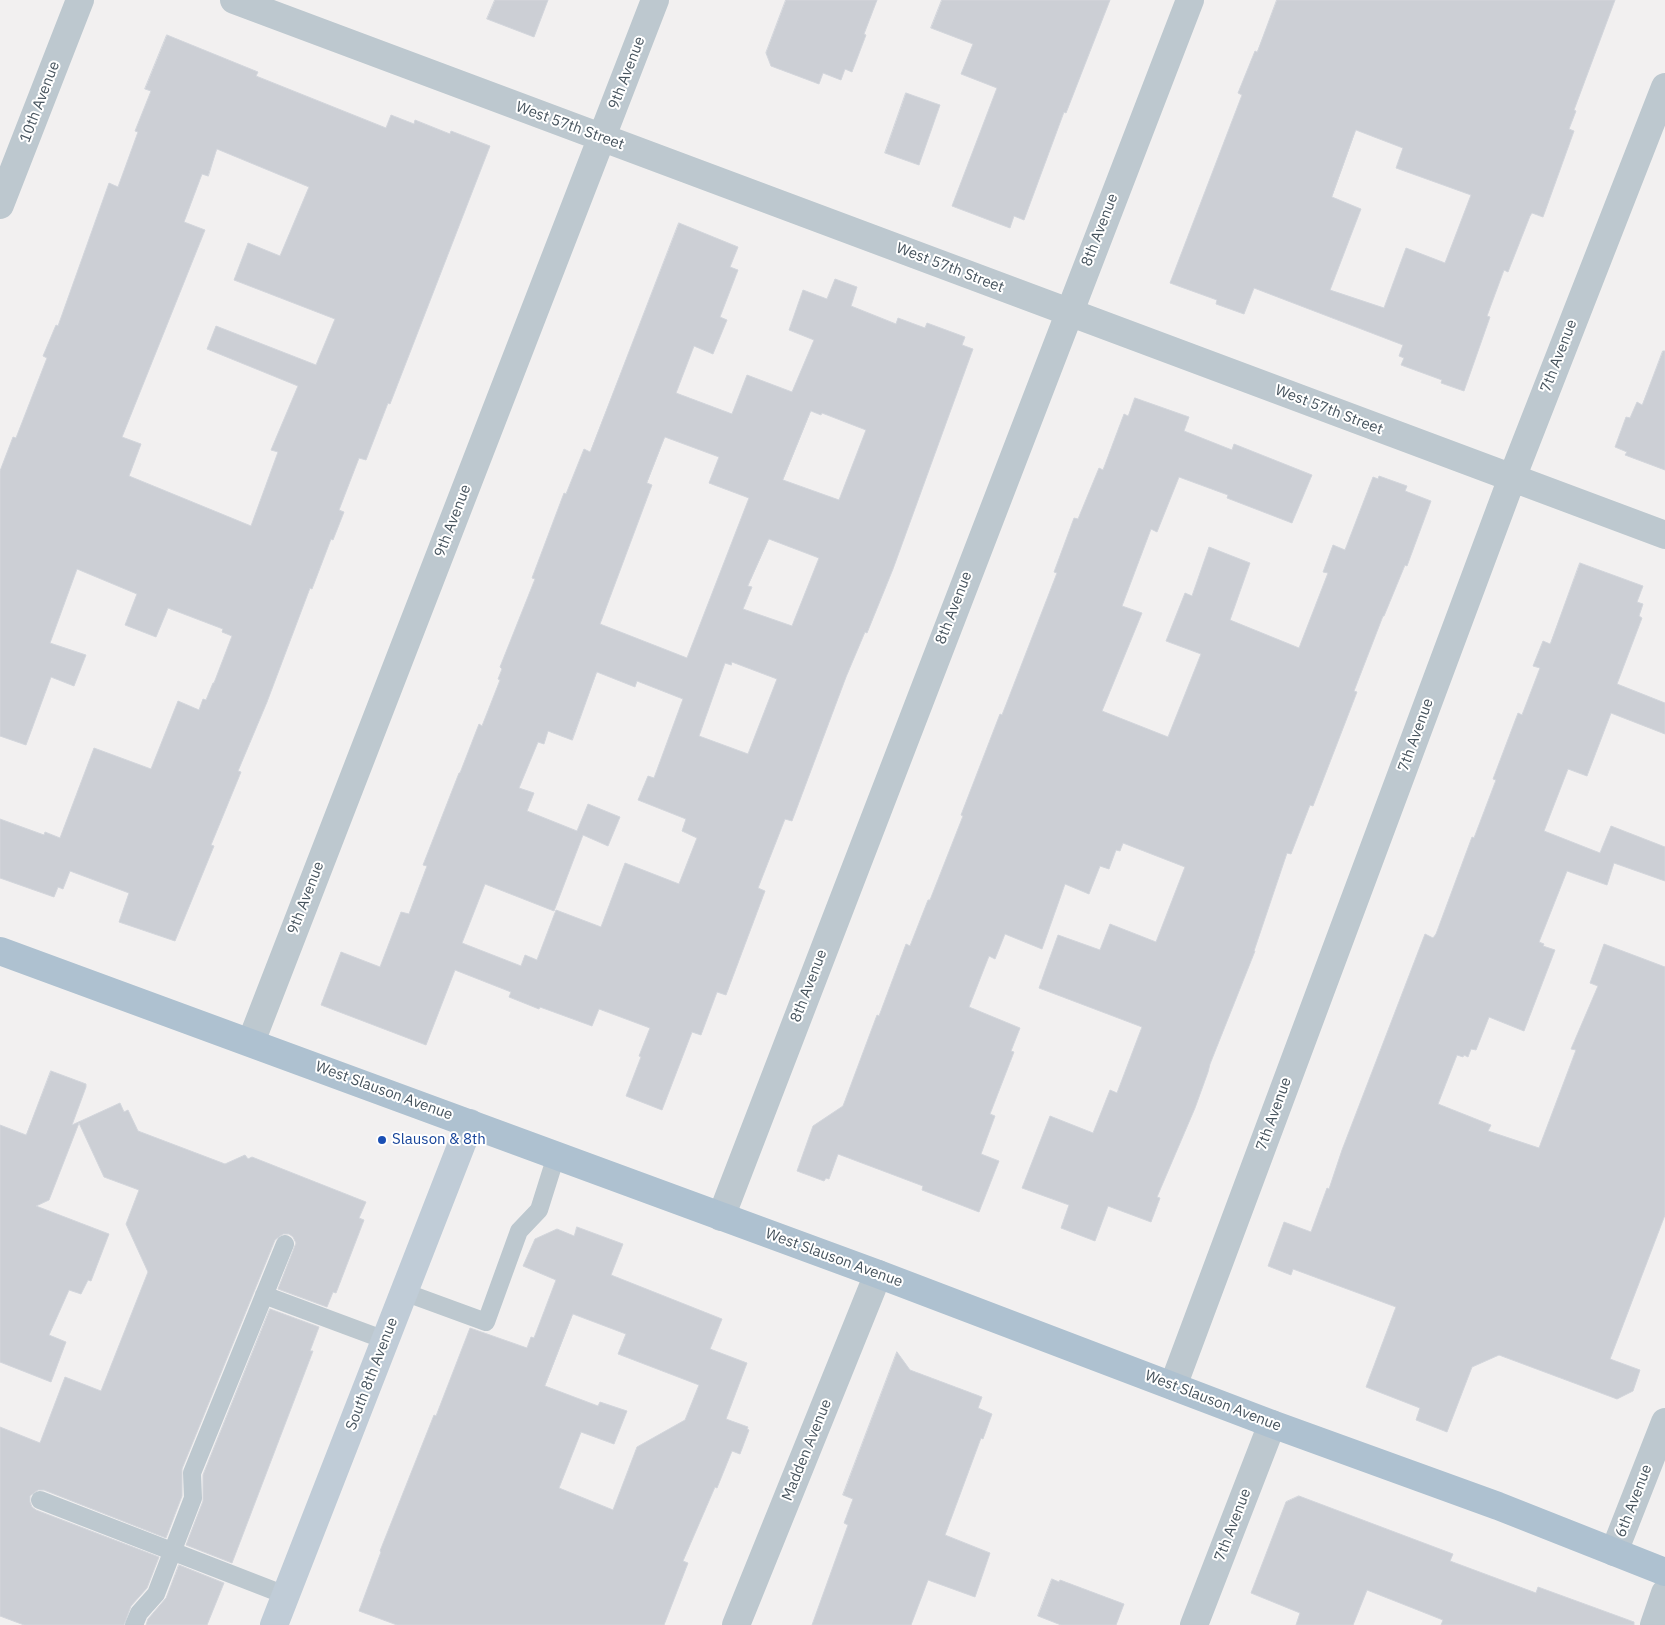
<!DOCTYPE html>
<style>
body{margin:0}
canvas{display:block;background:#f2f0f0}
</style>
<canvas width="1665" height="1625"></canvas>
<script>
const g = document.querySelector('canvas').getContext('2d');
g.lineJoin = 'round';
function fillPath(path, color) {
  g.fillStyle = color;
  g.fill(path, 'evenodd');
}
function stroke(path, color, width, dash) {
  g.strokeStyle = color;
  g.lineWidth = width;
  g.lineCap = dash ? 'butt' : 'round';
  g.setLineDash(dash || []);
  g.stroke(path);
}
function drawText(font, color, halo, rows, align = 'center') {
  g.font = font + ' "IBM Plex Sans",sans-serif';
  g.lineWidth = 4;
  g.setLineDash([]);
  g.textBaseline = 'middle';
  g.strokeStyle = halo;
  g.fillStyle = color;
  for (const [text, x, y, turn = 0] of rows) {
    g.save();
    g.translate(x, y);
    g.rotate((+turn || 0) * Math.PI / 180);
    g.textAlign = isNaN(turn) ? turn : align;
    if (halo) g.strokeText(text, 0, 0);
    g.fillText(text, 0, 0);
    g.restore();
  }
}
const building = new Path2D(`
 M 495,0 L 548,0 L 534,37 L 487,19 Z
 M 786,0 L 877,0 L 864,34 L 866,35 L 852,72 L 845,69 L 841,80 L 823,73 L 819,84 L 771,66 L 766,53 Z
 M 942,0 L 1110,0 L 1066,113 L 1064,112 L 1024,220 L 1014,216 L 1010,228 L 952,206 L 997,88 L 961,74 L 973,44 L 931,28 Z
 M 1277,0 L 1615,0 L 1574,110 L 1576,111 L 1569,129 L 1574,131 L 1543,217 L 1532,213 L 1530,216 L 1508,272 L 1504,270 L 1487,316 L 1490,317 L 1464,391 L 1441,383 L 1442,380 L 1401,365 L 1404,358 L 1399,356 L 1403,345 L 1254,288 L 1244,314 L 1216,304 L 1217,300 L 1170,283 L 1242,95 L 1238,93 L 1255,51 L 1257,52 ZM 1356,130 L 1403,148 L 1396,168 L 1471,195 L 1445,263 L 1406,248 L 1384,308 L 1330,290 L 1361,209 L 1332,197 Z
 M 167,35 L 258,72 L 256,76 L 386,128 L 391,115 L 414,124 L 415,120 L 450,134 L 451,131 L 490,146 L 390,404 L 388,403 L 366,460 L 359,458 L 339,510 L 344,512 L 333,540 L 331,539 L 312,589 L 310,588 L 267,702 L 238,771 L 241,772 L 211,845 L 214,846 L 175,941 L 119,922 L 129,893 L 70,871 L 63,889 L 58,887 L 54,897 L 0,878 L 0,819 L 44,835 L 45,832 L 60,838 L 94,748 L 151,769 L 178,701 L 199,710 L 203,699 L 206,700 L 213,683 L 214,683 L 232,636 L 222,632 L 223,629 L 168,608 L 156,637 L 125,625 L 137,594 L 77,569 L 50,643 L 86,655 L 74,686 L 51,677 L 26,745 L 0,736 L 0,471 L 13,437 L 16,438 L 47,358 L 43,356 L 56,325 L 58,326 L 109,183 L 118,187 L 138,132 L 135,131 L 151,91 L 145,89 ZM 217,149 L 309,187 L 280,256 L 248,243 L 234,280 L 335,319 L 316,365 L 216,326 L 207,349 L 298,386 L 271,450 L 278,452 L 251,526 L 129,476 L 141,444 L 122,437 L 205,230 L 184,222 L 202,174 L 208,176 Z
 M 906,93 L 940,105 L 919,165 L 885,153 Z
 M 679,223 L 738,247 L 730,267 L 738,270 L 720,317 L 727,320 L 713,354 L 694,346 L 676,393 L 732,414 L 747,375 L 792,392 L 814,340 L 789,330 L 803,290 L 827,299 L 835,279 L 857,287 L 851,306 L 896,324 L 898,318 L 925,328 L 927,323 L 965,337 L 962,345 L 973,349 L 893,569 L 867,633 L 865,632 L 846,677 L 792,821 L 785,819 L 758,888 L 765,891 L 726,995 L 717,992 L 701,1035 L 692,1032 L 662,1110 L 626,1096 L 641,1057 L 639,1056 L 650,1028 L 599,1009 L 592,1026 L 540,1007 L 539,1009 L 509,997 L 511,992 L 455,970 L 426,1045 L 321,1005 L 341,952 L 380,967 L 401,912 L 409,914 L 427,866 L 423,865 L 459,773 L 460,773 L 479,724 L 482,726 L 500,680 L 498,679 L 502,669 L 500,667 L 535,579 L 532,578 L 564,493 L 566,494 L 584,449 L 590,452 ZM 811,411 L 821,415 L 822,413 L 866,430 L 839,500 L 783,480 ZM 665,437 L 719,457 L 709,483 L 749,498 L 687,658 L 600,624 L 652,485 L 647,483 ZM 769,539 L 819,558 L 792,626 L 743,609 L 752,587 L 748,586 ZM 732,662 L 777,679 L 748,754 L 699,736 L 725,663 L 731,665 ZM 597,672 L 635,687 L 637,681 L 683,699 L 654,778 L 648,776 L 638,800 L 686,819 L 682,831 L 697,838 L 679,884 L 625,863 L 601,927 L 556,910 L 537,960 L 525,955 L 521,966 L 462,943 L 485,884 L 554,911 L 583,835 L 608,846 L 620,817 L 588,804 L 577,831 L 527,811 L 534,793 L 519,788 L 538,742 L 544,744 L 548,731 L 572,740 Z
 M 1663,351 L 1665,351 L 1665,470 L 1625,455 L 1627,452 L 1615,447 L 1626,417 L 1630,418 L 1637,402 L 1642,405 Z
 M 1135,398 L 1189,417 L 1184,431 L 1232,450 L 1234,444 L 1312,475 L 1292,523 L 1227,498 L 1228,495 L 1179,477 L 1157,532 L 1151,529 L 1122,606 L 1142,613 L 1102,711 L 1168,737 L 1201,654 L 1166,641 L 1185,593 L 1192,596 L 1209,547 L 1250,563 L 1230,620 L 1299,648 L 1328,573 L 1323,572 L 1333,545 L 1345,550 L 1373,477 L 1378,479 L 1379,476 L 1407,486 L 1405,491 L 1431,501 L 1407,566 L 1405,565 L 1384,616 L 1383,616 L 1354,691 L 1357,692 L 1313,806 L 1310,805 L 1291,854 L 1287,853 L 1254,951 L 1255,951 L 1210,1064 L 1208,1072 L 1195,1108 L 1157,1197 L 1160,1198 L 1151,1222 L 1108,1206 L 1095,1241 L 1061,1228 L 1069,1205 L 1022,1188 L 1050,1116 L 1093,1133 L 1110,1090 L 1117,1093 L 1142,1027 L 1039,988 L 1058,935 L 1100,950 L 1110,924 L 1156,942 L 1185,867 L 1123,843 L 1120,851 L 1116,850 L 1109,869 L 1100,866 L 1089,894 L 1065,884 L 1042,949 L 1005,934 L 995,959 L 989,956 L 969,1007 L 1020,1028 L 1011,1051 L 1014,1052 L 990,1114 L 995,1116 L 981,1154 L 999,1161 L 979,1212 L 922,1190 L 923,1186 L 838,1154 L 829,1179 L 826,1178 L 824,1181 L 797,1171 L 813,1126 L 843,1106 L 877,1015 L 879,1016 L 906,944 L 910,946 L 928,900 L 930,900 L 963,816 L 961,815 L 978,771 L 1000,714 L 1002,715 L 1057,573 L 1054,572 L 1074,518 L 1078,519 L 1099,468 L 1103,470 L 1124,414 L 1128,416 Z
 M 1580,563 L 1643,586 L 1637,602 L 1643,604 L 1639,616 L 1642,618 L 1617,684 L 1665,703 L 1665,734 L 1611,713 L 1587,776 L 1568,769 L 1544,831 L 1600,853 L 1611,826 L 1665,847 L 1665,881 L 1614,863 L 1607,885 L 1567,871 L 1539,942 L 1544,944 L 1543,946 L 1555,950 L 1524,1031 L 1489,1017 L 1476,1050 L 1471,1049 L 1468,1057 L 1464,1055 L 1463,1057 L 1457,1055 L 1438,1104 L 1491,1125 L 1488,1131 L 1539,1148 L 1576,1050 L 1571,1049 L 1598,986 L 1590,983 L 1604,944 L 1665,967 L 1665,1215 L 1610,1359 L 1640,1370 L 1633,1391 L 1617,1399 L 1499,1355 L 1472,1367 L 1447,1432 L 1416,1420 L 1420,1408 L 1366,1387 L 1396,1307 L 1293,1269 L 1291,1275 L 1268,1266 L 1284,1222 L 1311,1232 L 1327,1188 L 1329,1189 L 1342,1150 L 1425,934 L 1433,938 L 1436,934 L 1472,837 L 1474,838 L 1496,780 L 1493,779 L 1518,713 L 1522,715 L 1540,668 L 1533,666 L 1543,641 L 1550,644 Z
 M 51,1071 L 86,1084 L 86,1087 L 72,1125 L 120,1103 L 124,1112 L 128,1110 L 138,1131 L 225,1164 L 245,1155 L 248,1159 L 252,1157 L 366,1202 L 359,1218 L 364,1220 L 336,1293 L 333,1292 L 327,1307 L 278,1289 L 296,1243 L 293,1237 L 289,1234 L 283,1234 L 275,1240 L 182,1469 L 182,1496 L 166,1538 L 44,1490 L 38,1490 L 30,1496 L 30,1502 L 32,1507 L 36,1510 L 159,1557 L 147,1588 L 131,1606 L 124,1625 L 24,1625 L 0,1616 L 0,1427 L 40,1443 L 65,1377 L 101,1391 L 148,1272 L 126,1224 L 139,1190 L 104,1177 L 79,1123 L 49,1200 L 36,1206 L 109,1234 L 91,1281 L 88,1280 L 81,1294 L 69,1290 L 49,1335 L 66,1342 L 51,1382 L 0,1362 L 0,1125 L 26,1135 Z
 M 577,1227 L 623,1244 L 611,1275 L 722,1319 L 710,1349 L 747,1363 L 726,1419 L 748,1427 L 747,1429 L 749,1430 L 740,1454 L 732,1451 L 717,1488 L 715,1487 L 683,1561 L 688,1563 L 664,1625 L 397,1625 L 359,1611 L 381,1552 L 380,1551 L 434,1415 L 436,1416 L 470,1328 L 527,1348 L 531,1337 L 534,1338 L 556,1280 L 523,1266 L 535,1239 L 557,1229 L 574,1236 ZM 573,1314 L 626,1334 L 618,1354 L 699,1385 L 685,1420 L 637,1447 L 613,1510 L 559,1488 L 581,1432 L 614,1444 L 627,1411 L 600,1402 L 598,1406 L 545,1386 Z
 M 270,1309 L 319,1327 L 310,1351 L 313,1351 L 232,1563 L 186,1545 L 203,1501 L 203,1475 Z
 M 897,1352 L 910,1370 L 982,1397 L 978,1408 L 992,1414 L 983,1439 L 981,1438 L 945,1535 L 990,1553 L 975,1597 L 928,1580 L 911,1625 L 812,1625 L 848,1525 L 844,1523 L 853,1499 L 843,1495 Z
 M 1299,1496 L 1453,1554 L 1450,1561 L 1536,1593 L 1538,1587 L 1634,1622 L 1634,1625 L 1441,1625 L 1443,1620 L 1367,1590 L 1353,1625 L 1296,1625 L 1300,1613 L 1251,1593 L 1286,1502 Z
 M 179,1565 L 224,1583 L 207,1625 L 146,1625 L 148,1619 L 166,1598 Z
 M 1052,1579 L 1059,1582 L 1060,1580 L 1124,1604 L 1116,1625 L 1061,1625 L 1038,1616 Z`);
const lane = new Path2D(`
 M 404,1292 L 486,1322 L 519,1231 L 539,1210 L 556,1156
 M 264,1295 L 385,1340
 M 40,1500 L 285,1595
 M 134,1625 L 139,1613 L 156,1594 L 193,1498 L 192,1473 L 285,1244`);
const street = new Path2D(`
 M 234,0 L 1665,535
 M 0,205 L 80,0
 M 251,1042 L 655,0
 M 721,1217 L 1190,0
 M 1173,1386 L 1512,478 L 1665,87
 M 1614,1552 L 1665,1422
 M 736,1625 L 878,1274
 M 1194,1625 L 1272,1424
 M 1654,1625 L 1665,1593`);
const secondary = new Path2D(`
 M 274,1625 L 470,1123`);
const primary = new Path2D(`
 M 0,951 L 878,1274 L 1272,1424 L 1498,1506 L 1665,1572`);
const markers = [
 [382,1140,5,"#1a4fb4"]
];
const streetNames = [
 ["9th Avenue",627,73,-69],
 ["10th Avenue",40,102,-69],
 ["West 57th Street",570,126,20],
 ["8th Avenue",1100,230,-69],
 ["West 57th Street",950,268,21],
 ["7th Avenue",1559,356,-69],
 ["West 57th Street",1329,410,21],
 ["9th Avenue",453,521,-69],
 ["8th Avenue",954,608,-69],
 ["7th Avenue",1416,735,-70],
 ["9th Avenue",306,898,-69],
 ["8th Avenue",809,986,-69],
 ["West Slauson Avenue",384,1091,20],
 ["7th Avenue",1274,1114,-70],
 ["West Slauson Avenue",834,1258,20],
 ["South 8th Avenue",372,1374,-69],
 ["West Slauson Avenue",1213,1401,21],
 ["Madden Avenue",807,1450,-68],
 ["6th Avenue",1634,1501,-69],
 ["7th Avenue",1233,1525,-69]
];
const transitNames = [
 ["Slauson & 8th",392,1140]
];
fillPath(building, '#cccfd5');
stroke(building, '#d3d6dc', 1);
stroke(lane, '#bdc8cf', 18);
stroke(street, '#bdc8cf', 28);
stroke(secondary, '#c0ccd7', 28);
stroke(primary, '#aec1d0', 28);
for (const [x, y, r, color] of markers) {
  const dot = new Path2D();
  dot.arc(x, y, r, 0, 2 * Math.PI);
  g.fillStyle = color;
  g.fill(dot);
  stroke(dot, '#fff', 2);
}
drawText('15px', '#47545e', '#fff', streetNames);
drawText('15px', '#164399', '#fff', transitNames, 'left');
</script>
